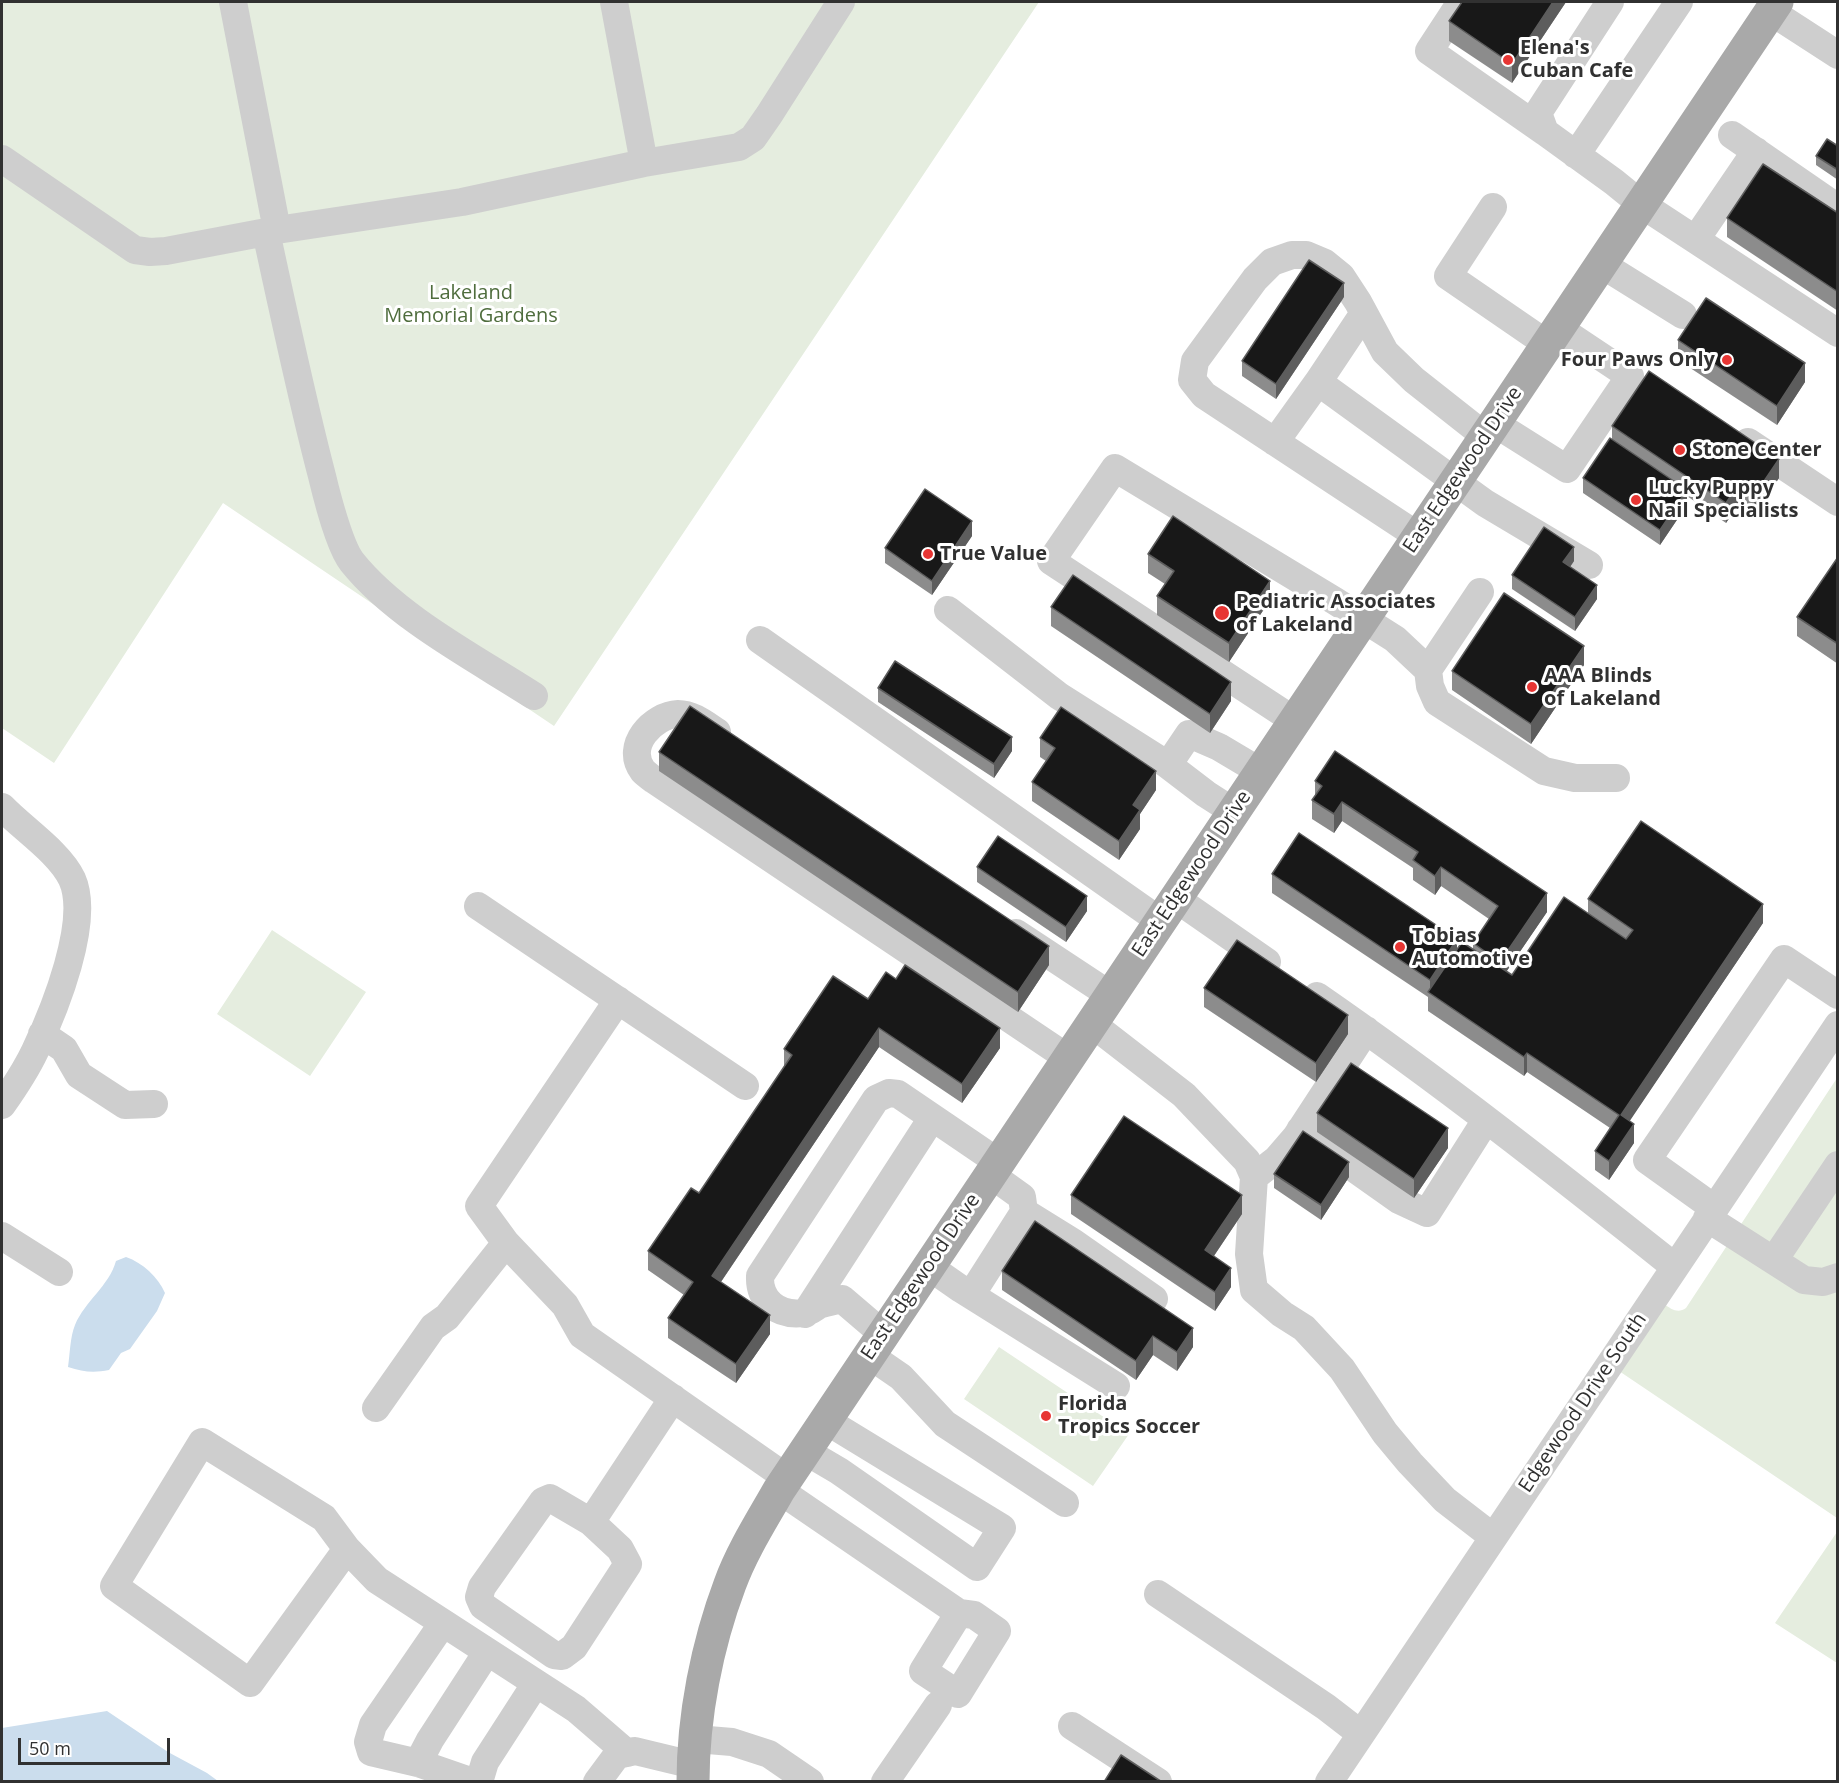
<!DOCTYPE html>
<style>
body{margin:0}
#map{position:relative;width:1839px;height:1783px;overflow:hidden;background:#fff;font-family:"Open Sans",sans-serif}
canvas{display:block}
.frame{position:absolute;inset:0;border:3px solid #313131;pointer-events:none}
.scale{position:absolute;left:18px;top:1738px;width:152px;height:27px;box-sizing:border-box;border:3px solid #313131;border-top:0;padding-left:8px;font-size:18px;line-height:21px;white-space:nowrap;color:#313131;-webkit-text-stroke:4px #fff;paint-order:stroke}
</style>
<div id="map">
<canvas width="1839" height="1783"></canvas>
<div class="frame"></div>
<div class="scale">50 m</div>
</div>
<script>
const g = document.querySelector('canvas').getContext('2d');
g.lineJoin = 'round';
function fillPath(path, color) {
  g.fillStyle = color;
  g.fill(path, 'evenodd');
}
function stroke(path, color, width, dash) {
  g.strokeStyle = color;
  g.lineWidth = width;
  g.lineCap = dash ? 'butt' : 'round';
  g.setLineDash(dash || []);
  g.stroke(path);
}
function drawText(font, color, halo, rows, align = 'center') {
  g.font = font + ' "Open Sans",sans-serif';
  g.lineWidth = 6;
  g.setLineDash([]);
  g.textBaseline = 'middle';
  g.strokeStyle = halo;
  g.fillStyle = color;
  for (const [text, x, y, turn = 0] of rows) {
    g.save();
    g.translate(x, y);
    g.rotate((+turn || 0) * Math.PI / 180);
    g.textAlign = isNaN(turn) ? turn : align;
    if (halo) g.strokeText(text, 0, 0);
    g.fillText(text, 0, 0);
    g.restore();
  }
}
const green = new Path2D(`
 M 2,2 L 1039,2 L 554,726 L 223,503 L 54,763 L 2,728 Z
 M 272,930 L 366,992 L 310,1076 L 217,1014 Z
 M 1837,1078 L 1837,1518 L 1619,1371 L 1664,1304 C 1671,1309 1678,1314 1686,1308 Z
 M 999,1347 L 1129,1434 L 1093,1486 L 964,1399 Z
 M 1837,1532 L 1837,1663 L 1775,1623 Z`);
const water = new Path2D(`
 M 126,1257 C 143,1263 158,1277 165,1293 L 157,1311 L 130,1349 L 121,1353 L 109,1370 C 94,1373 83,1372 68,1367 C 70,1354 70,1337 75,1325 C 85,1301 109,1286 116,1261 Z
 M 107,1711 L 168,1752 L 207,1773 L 218,1781 L 2,1781 L 2,1728 Z`);
const minor = new Path2D(`
 M 233,2 L 277,230
 M 614,2 L 644,163
 M 1461,2 L 1429,51 L 1545,132
 M 1610,2 L 1538,113 L 1545,132 L 1614,182 L 1641,204 L 1838,333
 M 1770,11 L 1838,55
 M 1732,135 L 1838,208
 M 1576,155 L 1679,2
 M 2,159 L 135,250 L 150,252 L 166,251 L 277,230 L 462,202 L 644,163 L 739,147 L 753,138 L 769,115 L 841,2
 M 1493,207 L 1448,276 L 1547,344
 M 266,232 C 284,314 301,396 322,476 C 327,497 340,547 352,562 C 396,617 475,658 534,696
 M 1696,239 L 1756,151
 M 1601,264 L 1683,315
 M 1318,382 L 1364,313
 M 1494,423 L 1567,469 L 1630,376 L 1558,328
 M 1275,442 L 1318,382 L 1485,503 L 1589,565
 M 1748,442 L 1838,502
 M 1418,536 L 1204,395 L 1192,380 L 1195,361 L 1255,279 L 1272,262 L 1292,255 L 1306,255 L 1325,263 L 1341,276 L 1358,302 L 1385,352 L 1414,380 L 1485,436
 M 948,610 L 1059,696 L 1168,765
 M 760,640 L 1160,921
 M 1428,670 L 1430,686 L 1437,702 L 1544,771 L 1575,778 L 1616,778
 M 1295,721 L 1051,561 L 1115,468 L 1335,601 L 1395,639 L 1428,670 L 1480,592
 M 717,732 C 705,724 693,714 678,714 C 653,715 624,746 643,771 C 646,774 650,777 654,780 L 1068,1058
 M 2,807 C 23,829 59,852 72,879 C 91,921 54,1011 35,1051 C 26,1070 14,1088 2,1105
 M 1234,812 L 1206,794 L 1168,765 L 1189,734 L 1219,747 L 1261,772
 M 1175,898 L 1267,962
 M 478,906 L 745,1086
 M 1016,933 L 1110,995
 M 1317,996 C 1440,1081 1558,1174 1675,1267
 M 618,1000 L 479,1206 L 506,1243 L 565,1305 L 582,1335 L 787,1478
 M 1091,1023 L 1184,1095 L 1247,1161 L 1254,1177 L 1249,1254 L 1254,1290 L 1282,1314 L 1304,1328 L 1342,1369 L 1385,1433 L 1410,1463 L 1445,1500 L 1493,1537
 M 42,1034 L 64,1049 L 79,1075 L 125,1105 L 154,1104
 M 1300,1130 L 1399,1200 L 1427,1213 L 1486,1120
 M 1254,1177 L 1277,1159 L 1296,1137 L 1366,1030
 M 1714,1208 L 1647,1160 L 1784,959 L 1838,995
 M 1024,1212 L 1074,1243 L 1154,1299
 M 1707,1218 L 1804,1280 L 1823,1282 L 1838,1277
 M 2,1236 L 59,1272
 M 1774,1260 L 1838,1165
 M 928,1266 L 961,1289 L 1116,1386
 M 971,1295 L 1024,1212 L 1022,1197 L 990,1174
 M 805,1314 L 932,1118
 M 883,1334 L 842,1299 C 835,1301 826,1302 819,1305 C 814,1308 809,1313 803,1313 C 777,1316 759,1300 760,1276 L 876,1099 L 889,1093 L 898,1094 L 998,1162
 M 869,1355 L 901,1377 L 945,1424 L 1065,1503
 M 376,1408 L 433,1327 L 447,1317 L 506,1243
 M 202,1442 L 324,1518 L 347,1549 L 250,1683 L 114,1586 Z
 M 805,1451 L 839,1471 L 977,1567 L 1002,1528 L 825,1420
 M 779,1490 L 959,1613 L 974,1615 L 997,1631 L 958,1694 L 923,1671 L 959,1613
 M 591,1522 L 620,1549 L 628,1564 L 574,1647 L 562,1656 L 554,1655 L 483,1606 L 479,1597 L 482,1587 L 543,1501 L 550,1498 L 591,1522 L 673,1398
 M 347,1549 L 377,1580 L 576,1709 L 627,1753
 M 1158,1594 L 1326,1707 L 1361,1734
 M 443,1623 L 373,1725 L 368,1742 L 371,1752 L 418,1763 L 473,1782
 M 1072,1726 L 1158,1782
 M 696,1739 L 732,1742 L 769,1754 L 810,1782
 M 418,1763 L 430,1740 L 487,1652
 M 479,1782 L 485,1762 L 536,1683
 M 597,1782 L 617,1755 L 635,1751 L 693,1765
 M 885,1782 L 938,1705
 M 1329,1782 L 1838,1025`);
const major = new Path2D(`
 M 693,1782 C 693,1716 707,1645 730,1584 C 742,1551 762,1520 779,1490 L 1777,2`);
const wall = new Path2D(`
 M 1566,2 L 1512,83 L 1449,41 L 1449,21 Z
 M 1838,146 L 1838,180 L 1816,165 L 1816,156 Z
 M 1838,213 L 1838,311 L 1727,237 L 1727,218 Z
 M 1344,297 L 1276,399 L 1242,376 L 1242,361 Z
 M 1678,340 L 1805,382 L 1777,425 L 1678,360 Z
 M 1612,426 L 1779,478 L 1754,515 L 1738,505 L 1726,523 L 1687,496 L 1687,505 L 1660,545 L 1583,493 L 1583,478 L 1612,439 Z
 M 972,536 L 932,595 L 885,563 L 885,548 Z
 M 1148,554 L 1270,600 L 1229,662 L 1157,615 L 1157,596 L 1165,584 L 1148,573 Z
 M 1838,557 L 1838,664 L 1797,636 L 1797,617 Z
 M 1574,561 L 1570,567 L 1597,599 L 1575,631 L 1512,589 L 1512,575 Z
 M 1051,607 L 1231,701 L 1210,733 L 1051,626 Z
 M 1584,665 L 1531,744 L 1452,690 L 1452,671 Z
 M 878,688 L 1012,751 L 994,778 L 878,702 Z
 M 1040,738 L 1156,790 L 1140,814 L 1140,829 L 1119,860 L 1032,801 L 1032,782 L 1046,761 L 1040,757 Z
 M 659,752 L 1049,965 L 1018,1012 L 659,771 Z
 M 1315,781 L 1547,912 L 1506,972 L 1512,975 L 1588,914 L 1588,899 L 1763,923 L 1629,1121 L 1634,1143 L 1609,1180 L 1595,1170 L 1595,1151 L 1610,1128 L 1527,1072 L 1524,1076 L 1428,1011 L 1428,997 L 1272,893 L 1272,874 L 1457,949 L 1473,949 L 1473,943 L 1489,919 L 1441,886 L 1435,895 L 1413,880 L 1413,868 L 1342,821 L 1334,833 L 1312,819 L 1312,800 L 1315,796 Z
 M 977,867 L 1087,911 L 1066,942 L 977,882 Z
 M 1204,988 L 1348,1034 L 1316,1082 L 1204,1007 Z
 M 868,999 L 1000,1048 L 962,1103 L 879,1047 L 721,1282 L 770,1334 L 736,1383 L 668,1338 L 668,1318 L 684,1295 L 648,1270 L 648,1251 L 699,1193 L 784,1067 L 784,1049 Z
 M 1317,1113 L 1448,1148 L 1414,1198 L 1317,1132 Z
 M 1274,1174 L 1349,1177 L 1321,1220 L 1274,1188 Z
 M 1071,1195 L 1242,1214 L 1214,1256 L 1231,1287 L 1215,1311 L 1071,1214 Z
 M 1002,1271 L 1193,1347 L 1177,1371 L 1153,1355 L 1136,1380 L 1002,1290 Z`);
const shadedWall = new Path2D(`
 M 1553,2 L 1566,2 L 1512,83 L 1512,64 Z
 M 1344,283 L 1344,297 L 1276,399 L 1276,384 Z
 M 1805,363 L 1805,382 L 1777,425 L 1777,406 Z
 M 1779,459 L 1779,478 L 1754,515 L 1754,496 Z
 M 1738,485 L 1738,505 L 1726,523 L 1726,503 Z
 M 1687,490 L 1687,505 L 1660,545 L 1660,530 Z
 M 972,521 L 972,536 L 932,595 L 932,581 Z
 M 1574,547 L 1574,561 L 1563,577 L 1563,562 Z
 M 1270,581 L 1270,600 L 1229,662 L 1229,643 Z
 M 1597,585 L 1597,599 L 1575,631 L 1575,617 Z
 M 1584,646 L 1584,665 L 1531,744 L 1531,724 Z
 M 1231,682 L 1231,701 L 1210,733 L 1210,714 Z
 M 1012,737 L 1012,751 L 994,778 L 994,764 Z
 M 1156,771 L 1156,790 L 1140,814 L 1140,829 L 1119,860 L 1119,841 L 1133,805 Z
 M 1342,802 L 1342,821 L 1334,833 L 1334,814 Z
 M 1441,867 L 1441,886 L 1435,895 L 1435,876 Z
 M 1547,893 L 1547,912 L 1500,981 L 1500,962 Z
 M 1087,896 L 1087,911 L 1066,942 L 1066,927 Z
 M 1763,904 L 1763,923 L 1621,1134 L 1621,1115 Z
 M 1457,939 L 1457,958 L 1430,993 L 1430,980 Z
 M 1049,946 L 1049,965 L 1018,1012 L 1018,992 Z
 M 1348,1015 L 1348,1034 L 1316,1082 L 1316,1063 Z
 M 879,1028 L 879,1047 L 712,1295 L 712,1276 Z
 M 1000,1028 L 1000,1048 L 962,1103 L 962,1084 Z
 M 1527,1053 L 1527,1072 L 1524,1076 L 1524,1057 Z
 M 1634,1124 L 1634,1143 L 1609,1180 L 1609,1161 Z
 M 1448,1128 L 1448,1148 L 1414,1198 L 1414,1179 Z
 M 1349,1162 L 1349,1177 L 1321,1220 L 1321,1205 Z
 M 1242,1195 L 1242,1214 L 1205,1269 L 1205,1250 Z
 M 1231,1268 L 1231,1287 L 1215,1311 L 1215,1292 Z
 M 770,1315 L 770,1334 L 736,1383 L 736,1364 Z
 M 1193,1328 L 1193,1347 L 1177,1371 L 1177,1352 Z
 M 1153,1336 L 1153,1355 L 1136,1380 L 1136,1361 Z`);
const building = new Path2D(`
 M 1462,2 L 1553,2 L 1512,64 L 1449,21 Z
 M 1827,139 L 1838,146 L 1838,170 L 1816,156 Z
 M 1763,164 L 1838,213 L 1838,292 L 1727,218 Z
 M 1309,260 L 1344,283 L 1276,384 L 1242,361 Z
 M 1706,298 L 1805,363 L 1777,406 L 1678,340 Z
 M 1649,371 L 1779,459 L 1754,496 L 1738,485 L 1726,503 L 1612,426 Z
 M 1610,438 L 1687,490 L 1660,530 L 1583,478 Z
 M 925,489 L 972,521 L 932,581 L 885,548 Z
 M 1173,516 L 1270,581 L 1229,643 L 1157,596 L 1174,571 L 1148,554 Z
 M 1544,527 L 1574,547 L 1563,562 L 1597,585 L 1575,617 L 1512,575 Z
 M 1838,557 L 1838,644 L 1797,617 Z
 M 1073,575 L 1231,682 L 1210,714 L 1051,607 Z
 M 1504,593 L 1584,646 L 1531,724 L 1452,671 Z
 M 895,661 L 1012,737 L 994,764 L 878,688 Z
 M 690,706 L 1049,946 L 1018,992 L 659,752 Z
 M 1061,707 L 1156,771 L 1133,805 L 1140,810 L 1119,841 L 1032,782 L 1055,748 L 1040,738 Z
 M 1335,751 L 1547,893 L 1500,962 L 1473,943 L 1498,906 L 1441,867 L 1435,876 L 1413,860 L 1418,852 L 1342,802 L 1334,814 L 1312,800 L 1322,786 L 1315,781 Z
 M 1641,821 L 1763,904 L 1621,1115 L 1634,1124 L 1609,1161 L 1595,1151 L 1619,1115 L 1527,1053 L 1524,1057 L 1428,992 L 1462,942 L 1512,975 L 1564,897 L 1626,939 L 1633,930 L 1588,899 Z
 M 1299,833 L 1457,939 L 1430,980 L 1272,874 Z
 M 998,836 L 1087,896 L 1066,927 L 977,867 Z
 M 1237,940 L 1348,1015 L 1316,1063 L 1204,988 Z
 M 905,965 L 1000,1028 L 962,1084 L 879,1028 L 712,1276 L 770,1315 L 736,1364 L 668,1318 L 693,1282 L 648,1251 L 691,1188 L 699,1193 L 792,1055 L 784,1049 L 833,976 L 868,999 L 886,972 L 896,979 Z
 M 1351,1063 L 1448,1128 L 1414,1179 L 1317,1113 Z
 M 1124,1116 L 1242,1195 L 1205,1250 L 1231,1268 L 1215,1292 L 1071,1195 Z
 M 1303,1131 L 1349,1162 L 1321,1205 L 1274,1174 Z
 M 1035,1221 L 1193,1328 L 1177,1352 L 1153,1336 L 1136,1361 L 1002,1271 Z
 M 1121,1755 L 1162,1782 L 1104,1782 Z`);
const markers = [
 [1508,60,6,"#e73533"],
 [1727,360,6,"#e73533"],
 [1680,450,6,"#e73533"],
 [1636,500,6,"#e73533"],
 [928,554,6,"#e73533"],
 [1222,613,8,"#e73533"],
 [1532,687,6,"#e73533"],
 [1400,947,6,"#e73533"],
 [1046,1416,6,"#e73533"]
];
const poiNames = [
 ["Elena's",1520,48],
 ["Cuban Cafe",1520,71],
 ["Four Paws Only",1715,360,"right"],
 ["Stone Center",1692,450],
 ["Lucky Puppy",1648,488],
 ["Nail Specialists",1648,511],
 ["True Value",940,554],
 ["Pediatric Associates",1236,602],
 ["of Lakeland",1236,625],
 ["AAA Blinds",1544,676],
 ["of Lakeland",1544,699],
 ["Tobias",1412,936],
 ["Automotive",1412,959],
 ["Florida",1058,1404],
 ["Tropics Soccer",1058,1427]
];
const parkNames = [
 ["Lakeland",471,293],
 ["Memorial Gardens",471,316]
];
const streetNames = [
 ["East Edgewood Drive",1463,470,-56],
 ["East Edgewood Drive",1192,874,-56],
 ["East Edgewood Drive",921,1277,-56],
 ["Edgewood Drive South",1583,1403,-56]
];
fillPath(green, '#e5eddf');
fillPath(water, '#cbdded');
stroke(minor, '#cecece', 28);
stroke(major, '#a9a9a9', 33);
fillPath(wall, '#8c8c8c');
fillPath(shadedWall, '#5d5d5d');
fillPath(building, '#181818');
stroke(building, '#5d5d5d', 1.5);
for (const [x, y, r, color] of markers) {
  const dot = new Path2D();
  dot.arc(x, y, r, 0, 2 * Math.PI);
  g.fillStyle = color;
  g.fill(dot);
  stroke(dot, '#fff', 2);
}
drawText('bold 20px', '#313131', '#fff', poiNames, 'left');
drawText('20px', '#4f6d3d', '#fff', parkNames);
drawText('20px', '#313131', '#fff', streetNames);
</script>
